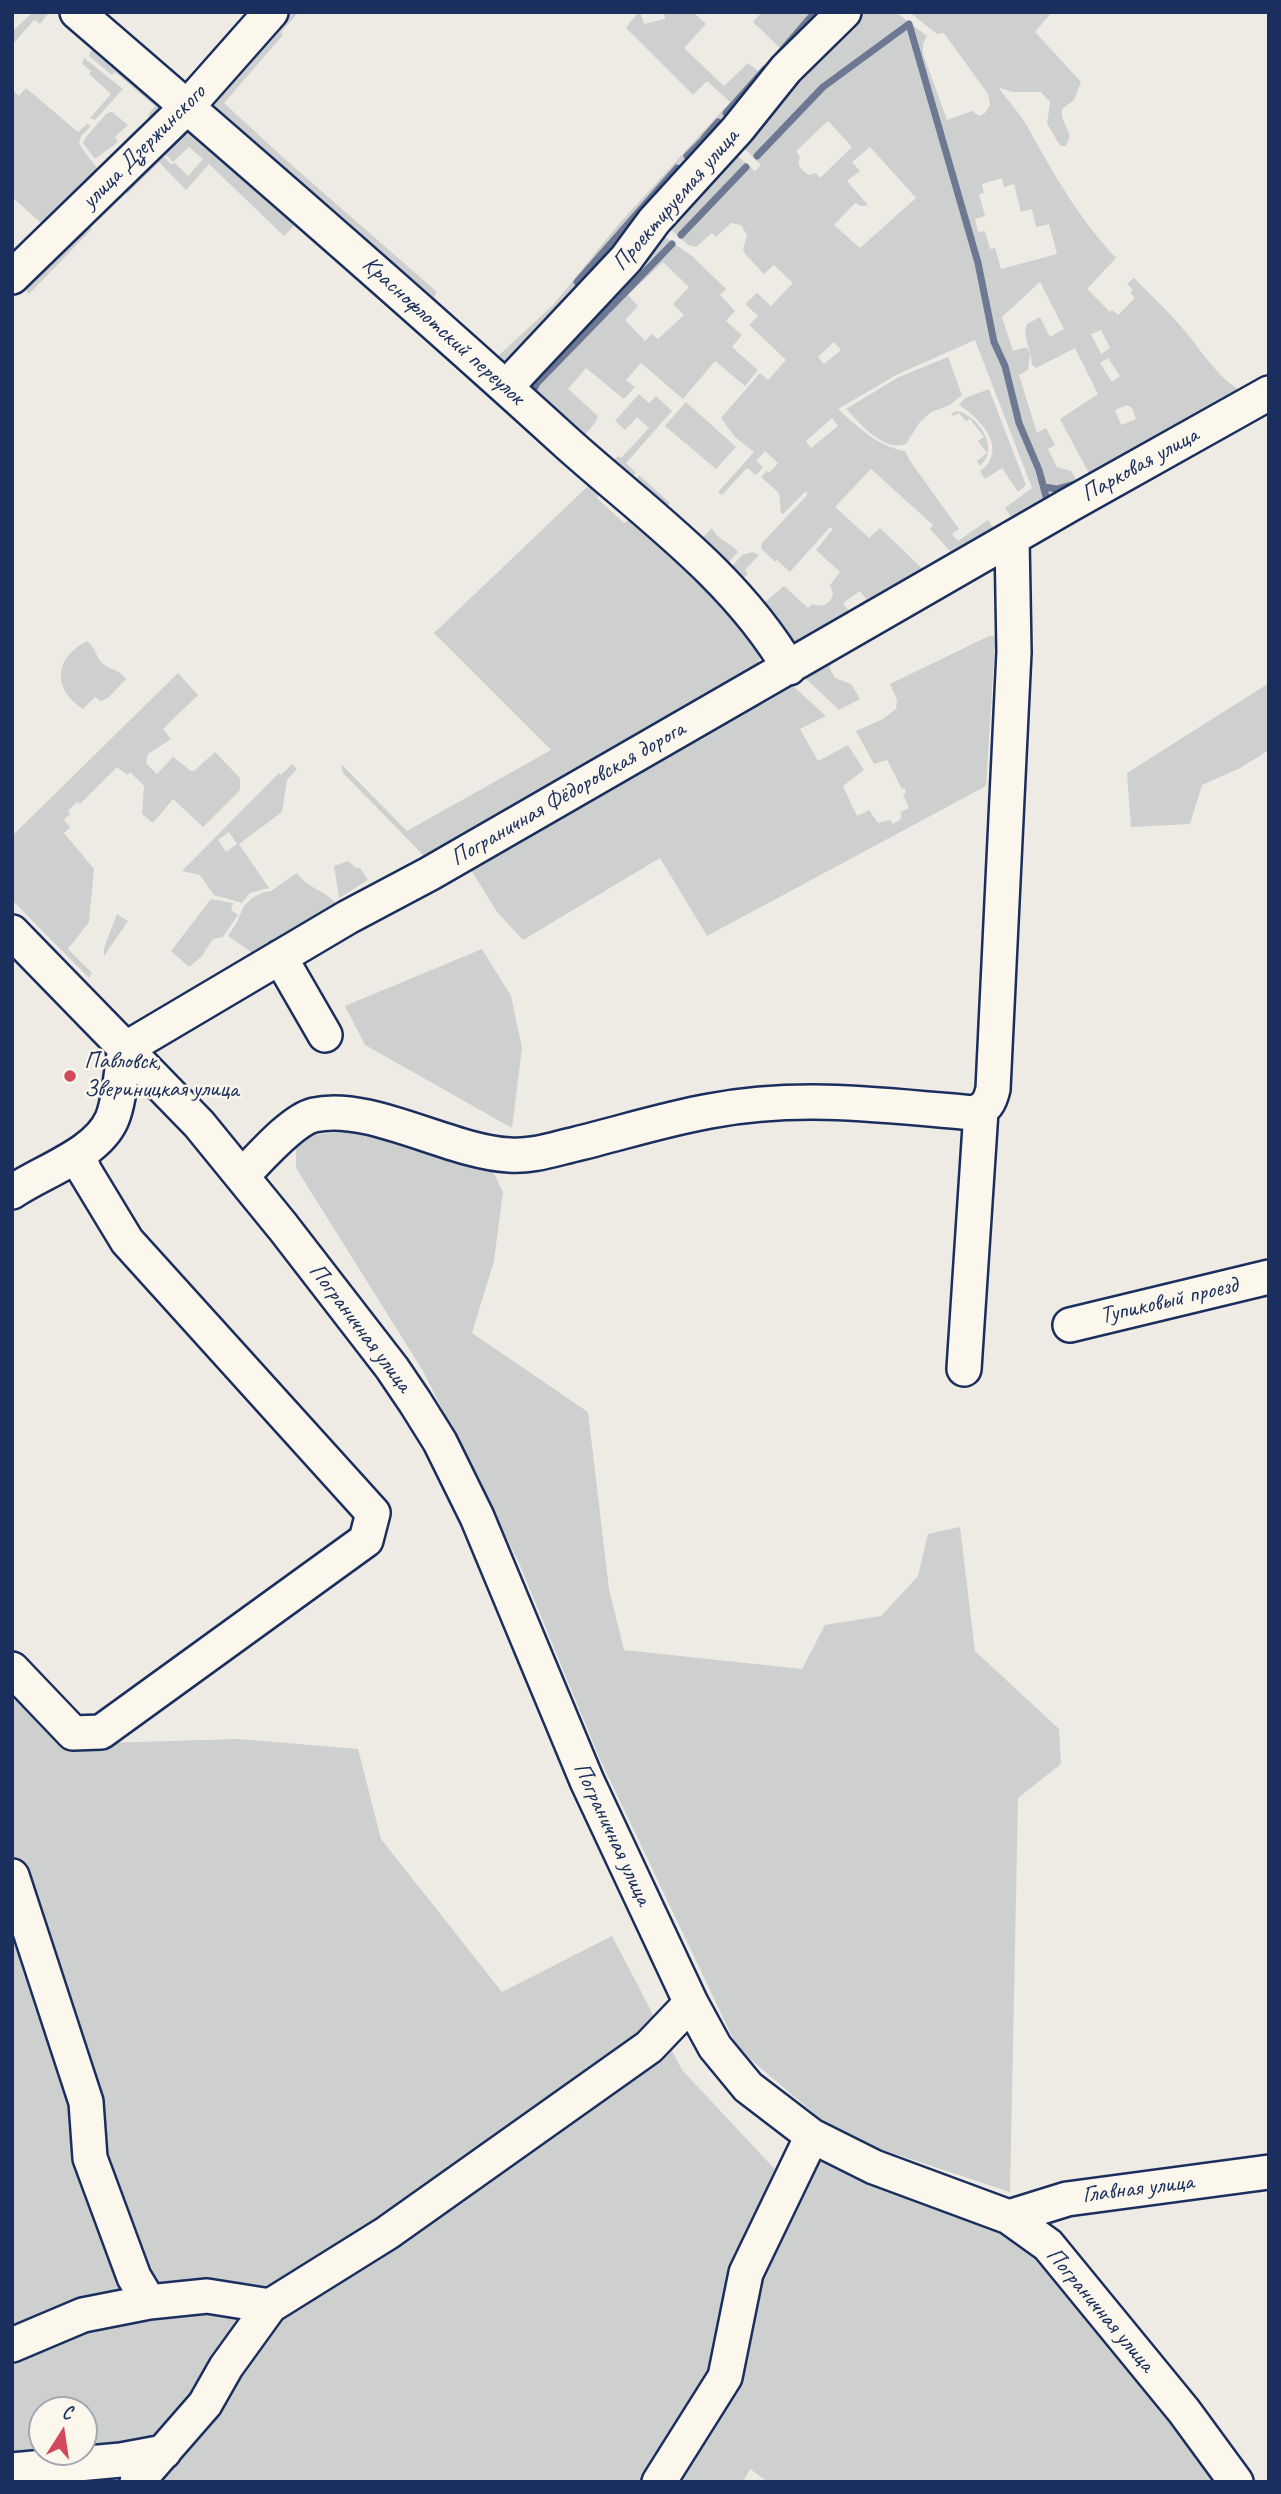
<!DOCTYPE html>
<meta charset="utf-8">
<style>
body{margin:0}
#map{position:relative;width:1281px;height:2494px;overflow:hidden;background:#eeebe4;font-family:Caveat,sans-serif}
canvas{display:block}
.frame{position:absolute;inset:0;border:14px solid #1b2f5e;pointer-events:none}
.north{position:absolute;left:28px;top:2396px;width:70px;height:70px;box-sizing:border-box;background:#fbf7ec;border:2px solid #a1a7b3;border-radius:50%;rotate:12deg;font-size:19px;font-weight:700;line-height:28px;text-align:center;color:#1b2f5e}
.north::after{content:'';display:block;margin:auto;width:24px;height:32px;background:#d1495b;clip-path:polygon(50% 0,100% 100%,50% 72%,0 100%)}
</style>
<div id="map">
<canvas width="1281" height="2494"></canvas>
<div class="frame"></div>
<div class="north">С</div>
</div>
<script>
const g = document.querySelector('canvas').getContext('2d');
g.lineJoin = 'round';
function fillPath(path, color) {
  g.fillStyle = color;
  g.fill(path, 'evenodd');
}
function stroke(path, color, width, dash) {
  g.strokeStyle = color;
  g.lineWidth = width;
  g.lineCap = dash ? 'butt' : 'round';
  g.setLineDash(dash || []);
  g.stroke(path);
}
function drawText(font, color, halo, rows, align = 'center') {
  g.font = font + ' Caveat,sans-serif';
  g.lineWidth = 5;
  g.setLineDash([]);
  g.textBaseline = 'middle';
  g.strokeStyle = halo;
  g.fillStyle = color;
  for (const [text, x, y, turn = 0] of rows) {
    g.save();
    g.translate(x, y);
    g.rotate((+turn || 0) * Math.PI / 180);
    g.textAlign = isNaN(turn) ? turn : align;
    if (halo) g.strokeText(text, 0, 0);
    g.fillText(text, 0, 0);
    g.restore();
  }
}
const green = new Path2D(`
 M 33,12 L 46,12 L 48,14 L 40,24 L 34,20 L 12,45 L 12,32 Z
 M 283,12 L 299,12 L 281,32 L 283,35 L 224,103 L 287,161 L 437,292 L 434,297 L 497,357 L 553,305 L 618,225 L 730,102 L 707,81 L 693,95 L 626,28 L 638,12 L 649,12 L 641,14 L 644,24 L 665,19 L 664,12 L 693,12 L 706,24 L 684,48 L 724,86 L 748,63 L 758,71 L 780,48 L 753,22 L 762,12 L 835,12 L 778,67 L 643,221 L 622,252 L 510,370 L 501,373 L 492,369 L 211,117 L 204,104 L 205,98 L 209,92 Z
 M 855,12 L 896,12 L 927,36 L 923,44 L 923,54 L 947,120 L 972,111 L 979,116 L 985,113 L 990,105 L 988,94 L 944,33 L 937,34 L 909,12 L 1052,12 L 1035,32 L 1081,82 L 1074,100 L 1062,109 L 1062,117 L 1070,136 L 1066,146 L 1061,146 C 1055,140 1053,131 1047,124 L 1050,102 L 1041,92 L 1013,92 L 998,87 C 1007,100 1019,112 1027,126 C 1053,173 1079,219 1116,258 L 1087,289 L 1110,312 L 1112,310 L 1118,315 L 1135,298 L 1130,293 L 1133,290 L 1127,284 L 1134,278 C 1151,295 1169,312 1184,330 C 1202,351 1217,377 1241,391 L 1093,481 L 1060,419 L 1098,394 L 1075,348 L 1036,368 L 1032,365 C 1032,351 1022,337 1027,324 L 1040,317 L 1050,337 L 1064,329 L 1040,282 L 1002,317 L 1013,351 L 1027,347 L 1030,354 L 1028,370 L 1019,375 L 1037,433 L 1046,428 L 1055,445 L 1048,449 L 1057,467 L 1071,471 L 1081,488 L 1014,521 L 1005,508 L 1032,488 L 975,340 L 896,375 L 838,409 C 859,428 877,446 905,451 L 910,461 L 959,529 L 952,534 L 958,541 L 988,520 L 995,530 L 958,560 L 930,529 L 933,525 L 871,469 L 835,507 L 869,538 L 880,528 L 930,576 L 792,649 L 759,607 L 784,586 L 808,608 L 812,604 C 822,608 830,605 833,594 L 830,585 L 840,572 L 816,550 L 833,529 L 830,527 L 790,572 L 777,560 L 775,562 L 761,548 L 763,542 L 807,495 L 807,492 L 805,492 L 783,514 L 781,513 L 779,493 L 761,477 L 767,471 L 769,473 L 778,463 L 765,451 L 756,461 L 763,467 L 756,475 L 747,468 L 722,495 L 718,492 L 754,452 L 735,437 L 721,418 L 760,373 L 768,380 L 786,360 L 749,325 L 758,316 L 745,304 L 757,293 L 771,306 L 793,283 L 774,265 L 764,274 L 745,254 L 743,249 L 747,235 L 741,225 L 731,223 L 716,237 L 712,233 L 696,247 L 688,245 L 668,227 L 735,154 L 755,171 L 761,165 L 741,145 ZM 828,121 L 852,147 L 820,178 L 816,173 L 809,175 C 802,171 796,165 800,157 L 796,151 ZM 870,147 L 916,198 L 860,248 L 834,225 L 855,203 L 861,206 L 868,205 L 847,181 L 860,171 L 852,162 ZM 1002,178 L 1004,187 L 1014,184 L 1021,212 L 1032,209 L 1036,227 L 1049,224 L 1057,254 L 1001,269 L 995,248 L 990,249 L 985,231 L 978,232 L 975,219 L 985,216 L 979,194 L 984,193 L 982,184 ZM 1101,330 L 1110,348 L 1101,354 L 1091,334 ZM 834,342 L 841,350 L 824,364 L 818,357 ZM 1108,358 L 1120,376 L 1112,382 L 1100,363 ZM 1127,405 L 1132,408 L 1136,419 L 1121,425 L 1115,410 ZM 832,418 L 838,426 L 811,448 L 806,441 ZM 860,591 L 866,599 L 849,611 L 843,603 Z
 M 105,44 L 168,102 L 156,125 L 148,115 L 155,106 L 115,72 L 112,75 L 89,56 L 91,51 Z
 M 84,58 L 123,89 L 95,120 L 90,118 L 111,94 L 89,74 L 91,71 L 82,64 Z
 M 26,88 L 78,132 L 88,123 L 90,127 L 81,136 L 79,144 L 103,176 L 50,231 L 12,197 L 12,90 L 19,96 Z
 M 112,112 L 128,125 L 115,137 L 118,142 L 95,159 L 83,143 L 86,137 L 107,113 Z
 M 193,129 L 303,216 L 284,236 L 209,164 L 186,190 L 159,162 L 127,194 L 118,184 L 155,148 L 171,164 L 175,163 L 188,176 L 203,159 L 189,147 L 173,162 L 156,145 L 183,130 Z
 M 82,220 L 92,229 L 29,294 L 20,284 Z
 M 663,236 L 692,256 L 726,289 L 720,295 L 735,311 L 726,321 L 742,335 L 732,347 L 758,370 L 745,386 L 715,361 L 683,399 L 641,363 L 626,380 L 635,387 L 624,399 L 586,368 L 568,389 L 598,416 L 595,423 L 583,437 L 523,385 ZM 663,262 L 689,287 L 673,304 L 684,315 L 658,339 L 652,334 L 645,341 L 625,320 L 638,306 L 628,295 Z
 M 948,357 L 962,395 L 950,405 L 931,412 L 920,422 L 906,444 C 883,452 861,424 846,409 L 899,377 Z
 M 989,389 L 1026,485 L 1018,492 L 1002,468 L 985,479 L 980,471 C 1010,450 980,418 959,405 L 965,398 Z
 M 639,394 L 649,403 L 656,396 L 672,411 L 626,463 L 636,473 L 628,483 L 611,463 L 618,456 L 621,458 L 649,428 L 637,417 L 625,430 L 615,421 Z
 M 686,402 L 736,447 L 716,469 L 665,426 Z
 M 958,411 C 980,418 1000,448 980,466 L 977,461 L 987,453 L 978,441 L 984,437 L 970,419 L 966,421 L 959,413 L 953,416 L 951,413 Z
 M 593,474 L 605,486 L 597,498 L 624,523 L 639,515 L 673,544 L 762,650 L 757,668 L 426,858 L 343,773 L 341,764 L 407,831 L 551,750 L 434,633 L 588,486 L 580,478 Z
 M 639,475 L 670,503 L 665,510 L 631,486 Z
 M 712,528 C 718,541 731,542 738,552 L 720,572 L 694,546 Z
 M 752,552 L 759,555 L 745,570 L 748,574 L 741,580 L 724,575 L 742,555 Z
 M 989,636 L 994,636 L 995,643 L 986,786 L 707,936 L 660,858 L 523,940 L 497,912 L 468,865 L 687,737 L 769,701 L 793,686 L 826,716 L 800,729 L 818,761 L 848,745 L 864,770 L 843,786 L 857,816 L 869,810 L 878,823 L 890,820 L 893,824 L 901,819 L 901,812 L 909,808 L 903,794 L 906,792 L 904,788 L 902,789 L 887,760 L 874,764 L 856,731 L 883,719 L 896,709 L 897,700 L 890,684 Z
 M 87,641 C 95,647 95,654 101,662 C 108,670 120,669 126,679 L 108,698 L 101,701 L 95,697 L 83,709 C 51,689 55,657 87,641 Z
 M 838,655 L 840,657 L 829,667 L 835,678 L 851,684 L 860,699 L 839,710 L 803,676 Z
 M 178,673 L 198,695 L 163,729 L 171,739 L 148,754 L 146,763 L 157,774 L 173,757 L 191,771 L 194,771 L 215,752 L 240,778 L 240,790 L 203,827 L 173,799 L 153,823 L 142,814 L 144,786 L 130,772 L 127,775 L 117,767 L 80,804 L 77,802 L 68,811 L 70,814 L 64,820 L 70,827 L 64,833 L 94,869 L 89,922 L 68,949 L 92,973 L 89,978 L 12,900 L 12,836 Z
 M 1269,683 L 1269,750 L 1240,768 L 1202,785 L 1190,824 L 1131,827 L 1127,773 Z
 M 292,764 L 297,769 L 287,780 L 282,812 L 239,844 L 269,888 L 250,893 L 242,903 L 214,895 L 200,875 L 182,871 L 279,773 L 281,775 ZM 229,832 L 237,844 L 226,852 L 218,840 Z
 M 348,861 L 356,868 L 360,868 L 368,880 L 339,898 L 334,866 Z
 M 297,873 C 312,893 329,889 341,911 L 210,988 L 203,983 L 251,952 L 228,936 L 237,922 L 244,906 L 252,898 L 264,892 L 271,891 Z
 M 211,899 L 233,903 L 231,910 L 238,915 L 223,937 L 213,939 L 202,956 L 189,967 L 171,951 Z
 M 117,914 L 128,921 L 104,956 L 104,948 Z
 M 482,949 L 511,996 L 522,1048 L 512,1128 L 365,1045 L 345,1006 Z
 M 349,1131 L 491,1168 L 503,1192 L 494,1261 L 472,1333 L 588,1412 L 609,1589 L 624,1650 L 802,1669 L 825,1625 L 881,1616 L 918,1576 L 928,1534 L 960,1527 L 975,1651 L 1059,1729 L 1061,1764 L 1018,1798 L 1010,2192 L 841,2136 L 738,2049 L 599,1757 L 519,1563 L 423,1371 L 296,1168 L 296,1146 L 314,1135 Z
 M 12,1697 L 70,1744 L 238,1739 L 358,1749 L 381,1839 L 502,1992 L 612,1936 L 682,2070 L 800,2196 L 812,2136 L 1009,2217 L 1233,2482 L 768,2482 L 750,2469 L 743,2482 L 12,2482 ZM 42,2410 L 84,2410 L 84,2452 L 42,2452 Z`);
const stream = new Path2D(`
 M 778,55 L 815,12
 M 726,113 L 765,69
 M 704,138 L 718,122
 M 687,156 L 701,142
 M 757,156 L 823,87 L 909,24 L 978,263 L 994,342 L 1005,366 L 1019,423 L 1039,470 L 1047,500
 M 681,235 L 746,167
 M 577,282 L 677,168
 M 609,309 L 672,244
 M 537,396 L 533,391 L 537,383 L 606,312
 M 1044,487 L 1057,489 L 1075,484`);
const minor = new Path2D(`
 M 77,12 C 242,154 406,296 567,443 C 645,513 735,576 789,668
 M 12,277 L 187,107 L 271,12
 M 506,387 L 626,259 L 654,221 L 737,130 L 786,69 L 844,12
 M 12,932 L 199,1124 L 283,1227 L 392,1368 L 415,1402 L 440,1442 L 477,1517 L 587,1781 L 691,2003 L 715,2047 L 748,2087 L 812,2136 L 874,2167 L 1009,2217 L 1048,2245 L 1184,2411 L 1236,2482
 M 280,957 L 325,1035
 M 125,1049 L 348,917 L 429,874 L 1071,504 L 1269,393
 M 242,1176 C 259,1159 292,1120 314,1115 C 369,1102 450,1152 509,1155 C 532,1157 554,1149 576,1144 C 621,1133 665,1119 710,1111 C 799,1094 883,1105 973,1113 C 986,1109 990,1102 993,1089 L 1014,652 L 1012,538
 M 12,1192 C 43,1171 97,1154 112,1119 C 120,1100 121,1069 125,1049
 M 1070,1325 L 1269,1277
 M 964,1369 L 981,1111
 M 12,1669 L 73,1733 L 101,1732 L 366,1540 L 373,1513 L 127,1241 L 84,1170 L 79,1154
 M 12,1876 L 86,2102 L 90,2158 L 134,2277 L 149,2302
 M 1009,2217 L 1067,2199 L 1269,2172
 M 12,2345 L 83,2315 L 149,2302 L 207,2296 L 270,2306
 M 12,2470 L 121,2460 L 164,2452
 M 137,2482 L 205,2404 L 226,2367 L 270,2306 L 387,2233 L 649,2047 L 691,2003
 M 659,2482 L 725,2377 L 746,2273 L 812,2136`);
const markers = [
 [70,1076,7,"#d1495b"]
];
const streetNames = [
 ["улица Дзержинского",144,147,-45],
 ["Проектируемая улица",676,200,-49],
 ["Краснофлотский переулок",443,331,42],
 ["Парковая улица",1140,465,-29],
 ["Пограничная Фёдоровская дорога",568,794,-30],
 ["Тупиковый проезд",1169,1301,-13],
 ["Пограничная улица",360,1328,53],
 ["Пограничная улица",612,1834,65],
 ["Главная улица",1138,2189,-7],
 ["Пограничная улица",1100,2310,50]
];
const poiNames = [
 ["Павловск,",84,1062],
 ["Звериницкая улица",84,1090]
];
fillPath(green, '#cecfcf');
stroke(stream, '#6d7892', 7);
stroke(minor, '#1b2f5e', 38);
stroke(minor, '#fbf7ec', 33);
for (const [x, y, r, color] of markers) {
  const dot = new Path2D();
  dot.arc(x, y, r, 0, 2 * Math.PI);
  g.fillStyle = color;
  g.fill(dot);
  stroke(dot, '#fbf7ec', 2.5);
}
drawText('24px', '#1b2f5e', '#fbf7ec', streetNames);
drawText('24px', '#1b2f5e', '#fbf7ec', poiNames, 'left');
</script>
